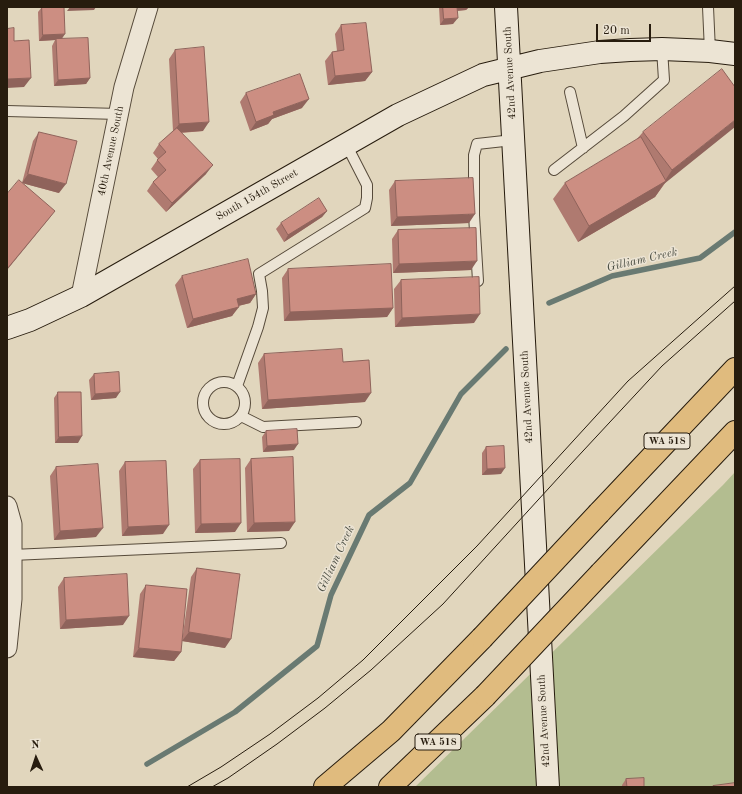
<!DOCTYPE html>
<style>
body{margin:0}
#map{position:relative;width:742px;height:794px;overflow:hidden;background:#e1d6bd;font-family:"Old Standard TT",serif}
canvas{display:block}
.frame{position:absolute;inset:0;border:8px solid #271c0e;pointer-events:none}
.north{position:absolute;left:16px;top:738px;width:40px;height:40px;-webkit-text-stroke:3px #ece4d4;paint-order:stroke;rotate:357deg;font-size:11px;font-weight:700;line-height:16px;text-align:center;color:#271c0e}
.north::after{content:'';display:block;margin:auto;width:14px;height:18px;background:#271c0e;clip-path:polygon(50% 0,100% 100%,50% 72%,0 100%)}
.scale{position:absolute;left:596px;top:24px;width:55px;height:18px;box-sizing:border-box;border:2px solid #271c0e;border-top:0;padding-left:5px;font-size:12px;line-height:14px;white-space:nowrap;color:#271c0e;-webkit-text-stroke:3px #ece4d4;paint-order:stroke}
</style>
<div id="map">
<canvas width="742" height="794"></canvas>
<div class="frame"></div>
<div class="north">N</div>
<div class="scale">20 m</div>
</div>
<script>
const g = document.querySelector('canvas').getContext('2d');
g.lineJoin = 'round';
function fillPath(path, color) {
  g.fillStyle = color;
  g.fill(path, 'evenodd');
}
function stroke(path, color, width, dash) {
  g.strokeStyle = color;
  g.lineWidth = width;
  g.lineCap = dash ? 'butt' : 'round';
  g.setLineDash(dash || []);
  g.stroke(path);
}
function drawText(font, color, halo, rows, align = 'center') {
  g.font = font + ' "Old Standard TT",serif';
  g.lineWidth = 3;
  g.setLineDash([]);
  g.textBaseline = 'middle';
  g.strokeStyle = halo;
  g.fillStyle = color;
  for (const [text, x, y, turn = 0] of rows) {
    g.save();
    g.translate(x, y);
    g.rotate((+turn || 0) * Math.PI / 180);
    g.textAlign = isNaN(turn) ? turn : align;
    if (halo) g.strokeText(text, 0, 0);
    g.fillText(text, 0, 0);
    g.restore();
  }
}
const green = new Path2D(`
 M 735,472 L 735,787 L 415,787 L 723,485 Z`);
const stream = new Path2D(`
 M 549,303 L 612,276 L 700,258 L 735,232
 M 147,764 L 235,712 L 317,646 L 331,595 L 369,515 L 410,483 L 461,394 L 506,349`);
const lane = new Path2D(`
 M 708,7 L 710,51
 M 570,92 L 583,148
 M 7,111 L 119,114
 M 554,170 L 624,116 L 664,80 L 662,49
 M 478,281 L 474,215 L 474,155 L 477,144 L 513,140
 M203 403a21 21 0 1 1 42 0a21 21 0 1 1-42 0Z
 M 237,386 L 258,327 L 263,308 L 262,291 L 259,274 L 365,208 L 367,198 L 367,185 L 346,144
 M 241,416 L 263,427 L 356,422
 M 12,555 L 281,543`);
const street = new Path2D(`
 M 81,296 L 124,87 L 148,7
 M 7,506 L 12,524 L 12,599 L 7,648`);
const secondary = new Path2D(`
 M 506,7 L 548,787
 M 7,328 L 30,320 L 81,296 L 398,115 L 483,75 L 540,61 L 600,52 L 630,50 L 662,49 L 710,51 L 735,54`);
const highway = new Path2D(`
 M 599,513 L 735,369
 M 601,573 L 735,432
 M 325,787 L 391,731 L 482,638
 M 390,787 L 485,696`);
const tram = new Path2D(`
 M 187,787 L 221,767 L 270,734 L 318,698 L 363,660 L 477,546 L 628,381 L 735,286
 M 212,787 L 228,778 L 277,744 L 325,708 L 371,670 L 443,604 L 570,465 L 662,366 L 735,301`);
const highwayBridge = new Path2D(`
 M 482,638 L 599,513
 M 485,696 L 601,573`);
const wall = new Path2D(`
 M 42,7 L 64,7 L 61,39 L 90,78 L 86,84 L 54,86 L 52,46 L 55,40 L 39,41 L 38,12 Z
 M 439,7 L 469,7 L 466,10 L 457,11 L 453,24 L 440,25 Z
 M 341,25 L 372,72 L 365,81 L 328,85 L 325,61 L 332,52 L 337,51 L 335,34 Z
 M 175,50 L 203,131 L 181,133 L 206,174 L 166,212 L 147,191 L 153,182 L 158,177 L 151,169 L 158,159 L 153,153 L 159,144 L 173,131 L 169,59 Z
 M 735,87 L 655,197 L 578,242 L 553,199 L 565,183 L 636,140 L 643,132 Z
 M 246,93 L 302,108 L 272,119 L 268,124 L 250,131 L 240,102 Z
 M 39,132 L 59,193 L 22,183 L 33,141 Z
 M 395,181 L 469,223 L 391,226 L 389,190 Z
 M 327,211 L 322,217 L 284,242 L 276,229 L 281,223 Z
 M 398,230 L 471,270 L 393,273 L 392,239 Z
 M 288,269 L 393,308 L 387,317 L 284,321 L 282,278 Z
 M 182,276 L 256,294 L 250,303 L 238,306 L 232,316 L 187,328 L 175,285 Z
 M 401,280 L 474,323 L 395,327 L 394,289 Z
 M 264,354 L 343,362 L 365,402 L 262,409 L 258,363 Z
 M 94,374 L 116,398 L 91,400 L 89,380 Z
 M 58,392 L 78,443 L 55,443 L 54,398 Z
 M 266,431 L 294,450 L 263,452 L 262,437 Z
 M 486,447 L 501,474 L 482,475 L 482,453 Z
 M 251,459 L 289,531 L 247,532 L 245,468 Z
 M 200,460 L 235,532 L 195,533 L 193,469 Z
 M 125,462 L 163,534 L 122,536 L 119,471 Z
 M 56,467 L 96,537 L 54,540 L 50,476 Z
 M 197,568 L 225,648 L 182,641 L 191,577 Z
 M 64,578 L 123,625 L 60,629 L 58,587 Z
 M 146,585 L 181,652 L 174,661 L 133,657 L 140,594 Z
 M 626,779 L 644,787 L 622,787 L 622,785 Z`);
const shadedWall = new Path2D(`
 M 70,7 L 96,7 L 94,10 L 67,11 Z
 M 455,7 L 469,7 L 466,10 L 453,11 Z
 M 458,18 L 453,24 L 440,25 L 444,19 Z
 M 65,34 L 61,40 L 56,39 L 55,40 L 39,41 L 43,35 Z
 M 372,72 L 365,81 L 328,85 L 335,76 Z
 M 31,78 L 24,87 L 7,88 L 7,79 Z
 M 90,78 L 86,84 L 54,86 L 58,80 Z
 M 309,99 L 302,108 L 272,119 L 268,124 L 250,131 L 256,122 L 273,112 Z
 M 735,120 L 735,127 L 664,184 L 655,197 L 578,242 L 589,226 L 664,182 L 672,170 Z
 M 209,122 L 203,131 L 173,133 L 179,124 Z
 M 213,165 L 206,174 L 166,212 L 172,203 Z
 M 28,174 L 66,184 L 59,193 L 22,183 Z
 M 55,211 L 48,220 L 7,270 L 7,269 Z
 M 327,211 L 322,217 L 284,242 L 288,235 Z
 M 475,214 L 469,223 L 391,226 L 397,217 Z
 M 477,261 L 471,270 L 393,273 L 399,264 Z
 M 256,294 L 250,303 L 230,308 L 237,299 Z
 M 239,307 L 232,316 L 187,328 L 193,319 Z
 M 393,308 L 387,317 L 284,321 L 290,312 Z
 M 480,314 L 474,323 L 395,327 L 402,318 Z
 M 120,392 L 116,398 L 91,400 L 95,394 Z
 M 371,393 L 365,402 L 262,409 L 268,400 Z
 M 82,436 L 78,443 L 55,443 L 59,437 Z
 M 298,444 L 294,450 L 263,452 L 267,446 Z
 M 505,468 L 501,474 L 482,475 L 487,469 Z
 M 295,522 L 289,531 L 247,532 L 254,523 Z
 M 241,523 L 235,532 L 195,533 L 201,524 Z
 M 169,525 L 163,534 L 122,536 L 128,527 Z
 M 103,528 L 96,537 L 54,540 L 60,531 Z
 M 129,616 L 123,625 L 60,629 L 66,620 Z
 M 189,632 L 231,639 L 225,648 L 182,641 Z
 M 139,648 L 181,652 L 174,661 L 133,657 Z`);
const building = new Path2D(`
 M 42,7 L 64,7 L 65,34 L 43,35 Z
 M 443,7 L 457,7 L 458,18 L 444,19 Z
 M 366,23 L 372,72 L 335,76 L 332,52 L 344,50 L 341,25 Z
 M 14,28 L 14,41 L 29,40 L 31,78 L 7,79 L 7,29 Z
 M 88,38 L 90,78 L 58,80 L 56,39 Z
 M 204,47 L 209,122 L 179,124 L 175,50 Z
 M 722,69 L 735,87 L 735,120 L 672,170 L 643,132 Z
 M 300,74 L 309,99 L 273,112 L 274,115 L 256,122 L 246,93 Z
 M 177,128 L 213,165 L 172,203 L 153,182 L 166,170 L 157,160 L 166,152 L 159,144 Z
 M 39,132 L 77,141 L 66,184 L 28,174 Z
 M 641,137 L 666,181 L 589,226 L 565,183 Z
 M 473,178 L 475,214 L 397,217 L 395,181 Z
 M 19,180 L 55,211 L 7,269 L 7,194 Z
 M 319,198 L 327,211 L 288,235 L 281,223 Z
 M 476,228 L 477,261 L 399,264 L 398,230 Z
 M 248,259 L 256,294 L 237,299 L 239,307 L 193,319 L 182,276 Z
 M 391,264 L 393,308 L 290,312 L 288,269 Z
 M 479,277 L 480,314 L 402,318 L 401,280 Z
 M 342,349 L 343,362 L 369,360 L 371,393 L 268,400 L 264,354 Z
 M 119,372 L 120,392 L 95,394 L 94,374 Z
 M 58,392 L 81,392 L 82,436 L 59,437 Z
 M 297,429 L 298,444 L 267,446 L 266,431 Z
 M 504,446 L 505,468 L 487,469 L 486,447 Z
 M 293,457 L 295,522 L 254,523 L 251,459 Z
 M 240,459 L 241,523 L 201,524 L 200,460 Z
 M 166,461 L 169,525 L 128,527 L 125,462 Z
 M 98,464 L 103,528 L 60,531 L 56,467 Z
 M 197,568 L 240,574 L 231,639 L 189,632 Z
 M 127,574 L 129,616 L 66,620 L 64,578 Z
 M 146,585 L 187,589 L 181,652 L 139,648 Z
 M 644,778 L 644,787 L 627,787 L 626,779 Z
 M 735,783 L 735,787 L 713,787 L 713,786 Z`);
const shields = [
 [667,441,46],
 [438,742,46]
];
const shieldNames = [
 ["WA 518",667,441],
 ["WA 518",438,742]
];
const streetNames = [
 ["42nd Avenue South",510,73,-93],
 ["40th Avenue South",111,151,-78],
 ["South 154th Street",257,195,-30],
 ["42nd Avenue South",527,397,-93],
 ["42nd Avenue South",544,721,-93]
];
const waterNames = [
 ["Gilliam Creek",642,260,-13],
 ["Gilliam Creek",336,559,-65]
];
fillPath(green, '#b3bd90');
stroke(stream, '#697a72', 5.5);
stroke(lane, '#564a3a', 12);
stroke(street, '#564a3a', 21);
stroke(secondary, '#271c0e', 24);
stroke(highway, '#271c0e', 24);
stroke(lane, '#ece4d4', 10);
stroke(street, '#ece4d4', 19);
stroke(secondary, '#ece4d4', 22);
stroke(highway, '#e0bb7e', 22);
stroke(tram, '#271c0e', 1);
stroke(highwayBridge, '#271c0e', 24, []);
stroke(highwayBridge, '#e0bb7e', 22);
fillPath(wall, '#af7a70');
fillPath(shadedWall, '#8f635b');
fillPath(building, '#cc8e82');
stroke(building, '#8f635b', 1);
for (const [x, y, w] of shields) {
  const box = new Path2D();
  box.roundRect(x - w / 2, y - 8, w, 16, 3);
  g.fillStyle = '#ece4d4';
  g.fill(box);
  stroke(box, '#271c0e', 1);
}
drawText('bold 10px', '#271c0e', null, shieldNames);
drawText('11px', '#271c0e', '#ece4d4', streetNames);
drawText('italic 12px', '#484b40', '#ece4d4', waterNames);
</script>
